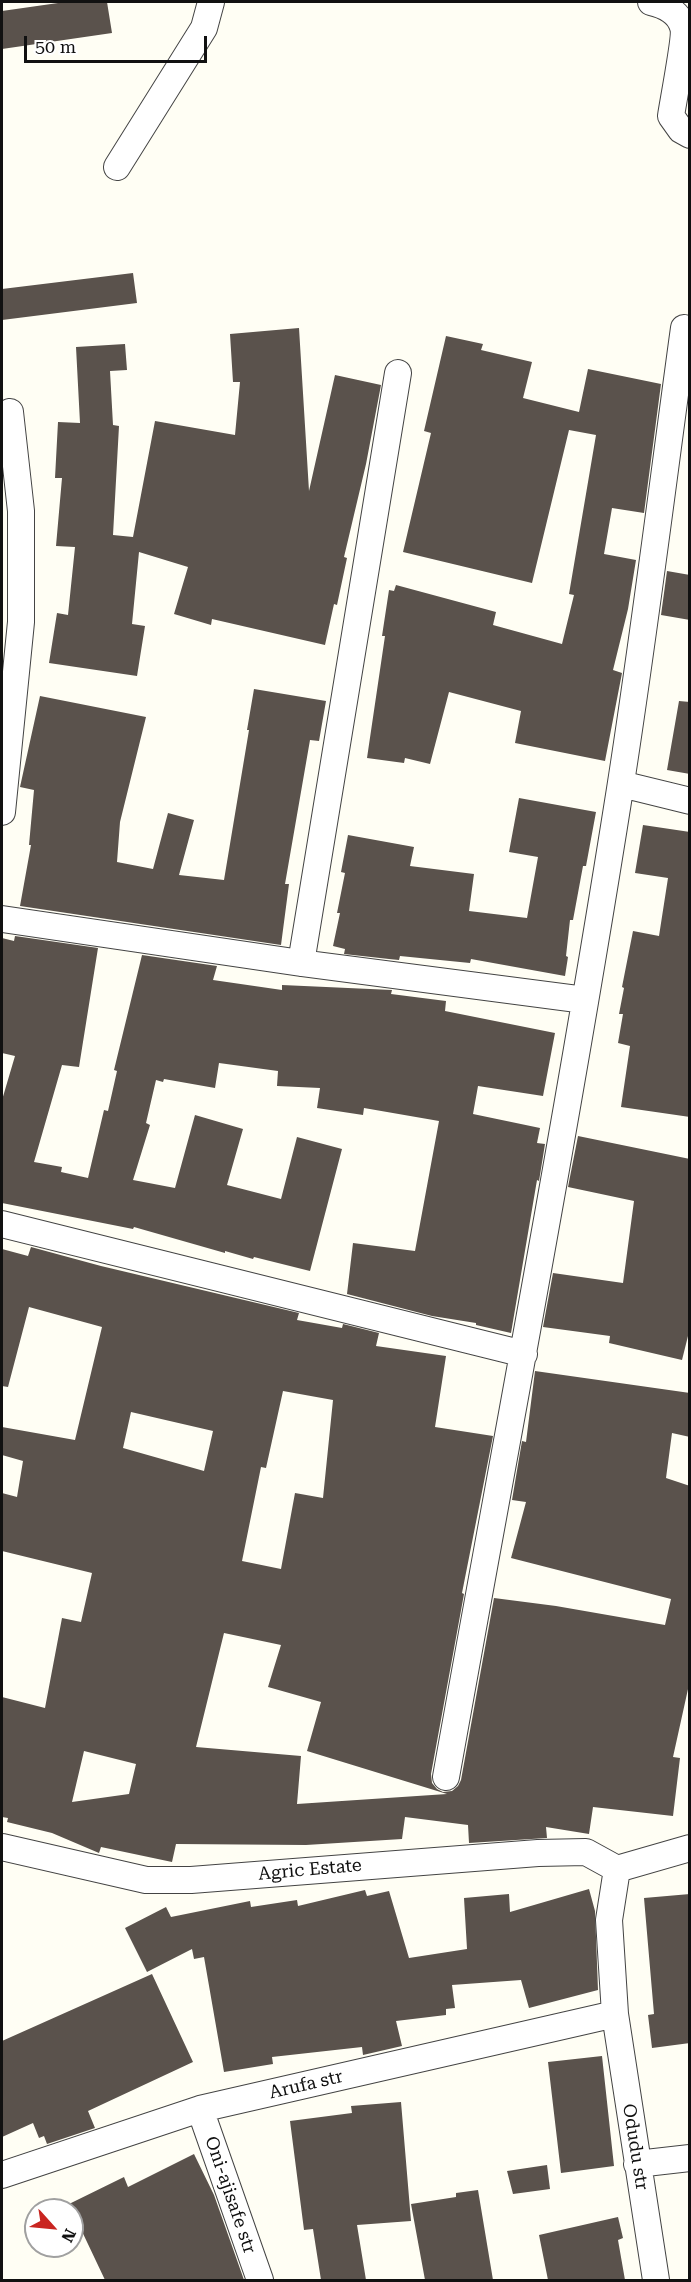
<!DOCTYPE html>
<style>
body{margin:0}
#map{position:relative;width:691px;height:2282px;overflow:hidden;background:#fffef4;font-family:"Roboto Serif",serif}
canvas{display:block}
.frame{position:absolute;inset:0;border:3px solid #111;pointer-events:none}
.north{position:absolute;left:24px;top:2198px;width:60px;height:60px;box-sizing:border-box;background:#fff;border:2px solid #a0a0a0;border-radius:50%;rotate:117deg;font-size:16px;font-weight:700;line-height:24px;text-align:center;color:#111}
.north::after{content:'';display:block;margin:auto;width:21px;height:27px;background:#c92520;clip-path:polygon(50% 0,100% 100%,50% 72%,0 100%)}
.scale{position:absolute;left:24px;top:36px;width:183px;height:27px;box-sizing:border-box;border:3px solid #111;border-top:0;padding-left:8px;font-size:18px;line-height:21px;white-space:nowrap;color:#111;-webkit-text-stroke:4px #fff;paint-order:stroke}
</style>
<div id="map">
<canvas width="691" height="2282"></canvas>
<div class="frame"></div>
<div class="north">N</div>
<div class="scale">50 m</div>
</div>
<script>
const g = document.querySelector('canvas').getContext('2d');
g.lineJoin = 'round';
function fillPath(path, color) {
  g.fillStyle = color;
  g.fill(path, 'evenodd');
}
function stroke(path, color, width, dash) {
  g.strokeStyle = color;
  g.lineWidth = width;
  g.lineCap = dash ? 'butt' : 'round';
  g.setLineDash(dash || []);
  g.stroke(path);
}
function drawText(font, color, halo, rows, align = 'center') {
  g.font = font + ' "Roboto Serif",serif';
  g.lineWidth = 6;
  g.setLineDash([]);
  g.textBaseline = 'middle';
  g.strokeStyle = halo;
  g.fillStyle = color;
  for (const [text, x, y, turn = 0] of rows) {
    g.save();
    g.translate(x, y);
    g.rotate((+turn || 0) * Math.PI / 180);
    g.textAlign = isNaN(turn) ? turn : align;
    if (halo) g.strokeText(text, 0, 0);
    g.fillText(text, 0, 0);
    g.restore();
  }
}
const building = new Path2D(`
 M 65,2 L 107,2 L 112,33 L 2,49 L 2,11 Z
 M 133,273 L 137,303 L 2,320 L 2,289 Z
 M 299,328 L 309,491 L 335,375 L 381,385 L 366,464 L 344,557 L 347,558 L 337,605 L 334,604 L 325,645 L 212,619 L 211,625 L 174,614 L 188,567 L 139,552 L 132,624 L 145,626 L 137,676 L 49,663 L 57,613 L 68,615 L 75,547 L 56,546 L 62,478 L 55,478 L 58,422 L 80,423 L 76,347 L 125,344 L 127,370 L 110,371 L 113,425 L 119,426 L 113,535 L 133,537 L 155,421 L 235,435 L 240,382 L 233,382 L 230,334 Z
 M 446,336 L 483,344 L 481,350 L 532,362 L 523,398 L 579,412 L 588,369 L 661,384 L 644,513 L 612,508 L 604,554 L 636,560 L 628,609 L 613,670 L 622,673 L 605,761 L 515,743 L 521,711 L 449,692 L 430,764 L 405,758 L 404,763 L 367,758 L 385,636 L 382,636 L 389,590 L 394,591 L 396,585 L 496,612 L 493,625 L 562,644 L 574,595 L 569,594 L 596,435 L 569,430 L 532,583 L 403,552 L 431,433 L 424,431 Z
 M 667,571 L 690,575 L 690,620 L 661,615 Z
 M 254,689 L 326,701 L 319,741 L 310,740 L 285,884 L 289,884 L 281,945 L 20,906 L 31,845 L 29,845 L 34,790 L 20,787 L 40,696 L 146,717 L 120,822 L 117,862 L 153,869 L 168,813 L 194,820 L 179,875 L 224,880 L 249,730 L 247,730 Z
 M 679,701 L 690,702 L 690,774 L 667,770 Z
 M 519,798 L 596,812 L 586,866 L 583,866 L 573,920 L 570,920 L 566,956 L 568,957 L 565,976 L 471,959 L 470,963 L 400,956 L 399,960 L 389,959 L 344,954 L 345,949 L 333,946 L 340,913 L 337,913 L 345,873 L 341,872 L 348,835 L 414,847 L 410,866 L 474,874 L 469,911 L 527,918 L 538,857 L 509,852 Z
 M 643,825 L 690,832 L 690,1117 L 621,1107 L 630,1046 L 618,1043 L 623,1014 L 619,1014 L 624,988 L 622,987 L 633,931 L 659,936 L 668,878 L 635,873 Z
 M 15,936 L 98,948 L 79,1067 L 62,1065 L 34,1162 L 62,1167 L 61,1172 L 88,1178 L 104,1110 L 108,1111 L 117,1071 L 114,1070 L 142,955 L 217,966 L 213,980 L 282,990 L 282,985 L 392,990 L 391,994 L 446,1001 L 445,1011 L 555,1033 L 543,1096 L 478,1086 L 473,1114 L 540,1128 L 537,1143 L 545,1144 L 539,1181 L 537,1180 L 511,1333 L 476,1325 L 476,1323 L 432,1316 L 347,1294 L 353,1243 L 415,1251 L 439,1121 L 364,1108 L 363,1115 L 317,1108 L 320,1088 L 277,1086 L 278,1071 L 219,1063 L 215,1088 L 164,1079 L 163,1082 L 156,1080 L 146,1123 L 150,1125 L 133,1180 L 175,1188 L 195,1115 L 243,1129 L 227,1185 L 281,1199 L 297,1137 L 342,1149 L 310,1271 L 254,1257 L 253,1259 L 225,1251 L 225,1253 L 134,1227 L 133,1229 L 2,1203 L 2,1100 L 15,1056 L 2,1053 L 2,938 L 14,941 Z
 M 578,1136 L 690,1159 L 690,1328 L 682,1360 L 609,1343 L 610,1336 L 543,1327 L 553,1273 L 623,1283 L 634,1201 L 568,1187 Z
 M 31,1247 L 101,1266 L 299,1313 L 297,1320 L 342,1328 L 343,1324 L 379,1333 L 376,1346 L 446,1356 L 435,1427 L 493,1436 L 462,1593 L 464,1594 L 431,1774 L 432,1783 L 437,1789 L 443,1792 L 452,1791 L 458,1786 L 461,1780 L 494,1598 L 556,1606 L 665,1625 L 671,1599 L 511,1558 L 526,1502 L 512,1500 L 522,1441 L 526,1442 L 535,1371 L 690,1393 L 690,1437 L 672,1433 L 666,1478 L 690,1486 L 690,1680 L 673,1757 L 680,1758 L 673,1816 L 593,1807 L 589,1834 L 546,1827 L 547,1838 L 469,1843 L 468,1825 L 405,1817 L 402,1839 L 306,1845 L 176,1844 L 172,1862 L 101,1847 L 99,1853 L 52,1833 L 7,1822 L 8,1818 L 2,1817 L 2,1697 L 45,1708 L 62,1618 L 81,1622 L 92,1573 L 2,1551 L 2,1493 L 17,1497 L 23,1461 L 2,1455 L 2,1427 L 75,1440 L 102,1327 L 29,1307 L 8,1387 L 2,1386 L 2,1249 L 28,1256 ZM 283,1391 L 333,1400 L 323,1498 L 295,1493 L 281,1569 L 242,1561 L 261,1467 L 266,1468 ZM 131,1412 L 213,1431 L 204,1471 L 123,1448 ZM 224,1633 L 281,1645 L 268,1687 L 321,1702 L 307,1751 L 447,1794 L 297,1804 L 301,1756 L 196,1747 ZM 84,1751 L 136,1764 L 129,1794 L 72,1802 Z
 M 589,1889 L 595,1911 L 598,1990 L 529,2008 L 521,1980 L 452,1985 L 455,2008 L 446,2009 L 446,2015 L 396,2021 L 402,2046 L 363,2055 L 362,2047 L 272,2057 L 273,2064 L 224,2072 L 204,1957 L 194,1959 L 192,1949 L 147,1972 L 125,1928 L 166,1907 L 171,1917 L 250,1901 L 251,1907 L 297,1900 L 298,1906 L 365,1890 L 367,1896 L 389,1891 L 409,1958 L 467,1949 L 464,1898 L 509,1894 L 510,1912 Z
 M 690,1894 L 690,2043 L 652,2048 L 648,2015 L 654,2014 L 644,1898 Z
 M 152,1974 L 193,2062 L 88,2111 L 95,2128 L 47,2144 L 44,2136 L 39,2138 L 33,2123 L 2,2137 L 2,2041 Z
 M 602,2056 L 614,2166 L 561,2173 L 548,2062 Z
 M 401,2102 L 411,2221 L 357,2225 L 366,2280 L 321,2280 L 313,2229 L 304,2230 L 290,2121 L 352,2113 L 351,2106 Z
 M 194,2154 L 214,2195 L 244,2280 L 105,2280 L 69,2204 L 124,2177 L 128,2187 Z
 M 547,2165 L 550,2189 L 513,2194 L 507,2171 Z
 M 478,2190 L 493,2280 L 425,2280 L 411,2204 L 456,2197 L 456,2193 Z
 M 618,2217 L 623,2238 L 618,2240 L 625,2280 L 548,2280 L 539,2235 Z`);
const minor = new Path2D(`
 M 651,2 C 664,5 679,12 683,27 C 686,36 673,102 671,116 L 681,130 L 690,135
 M 117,167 L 204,28 L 211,2
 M 621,784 L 690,801
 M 2,812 L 21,622 L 21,511 L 10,412
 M 2,919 L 301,963 L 585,1000
 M 301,963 L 398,373
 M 2,1224 L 524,1354
 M 446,1777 C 505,1448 568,1119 620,789 C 644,636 663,481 684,328
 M 2,1847 L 146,1880 L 191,1880 L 538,1853 L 586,1852 L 617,1869
 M 200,2109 L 260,2280
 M 637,2164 L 690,2158
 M 2,2175 L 200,2109 L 615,2014
 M 656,2280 L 615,2014 L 609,1920 L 617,1869 L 690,1848`);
const streetNames = [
 ["Agric Estate",310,1870,-5],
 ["Arufa str",306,2085,-13],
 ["Odudu str",635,2147,81],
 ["Oni-ajisafe str",230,2195,71]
];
fillPath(building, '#5a524c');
stroke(minor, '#444', 28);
stroke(minor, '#fff', 26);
drawText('18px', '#111', '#fff', streetNames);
</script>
